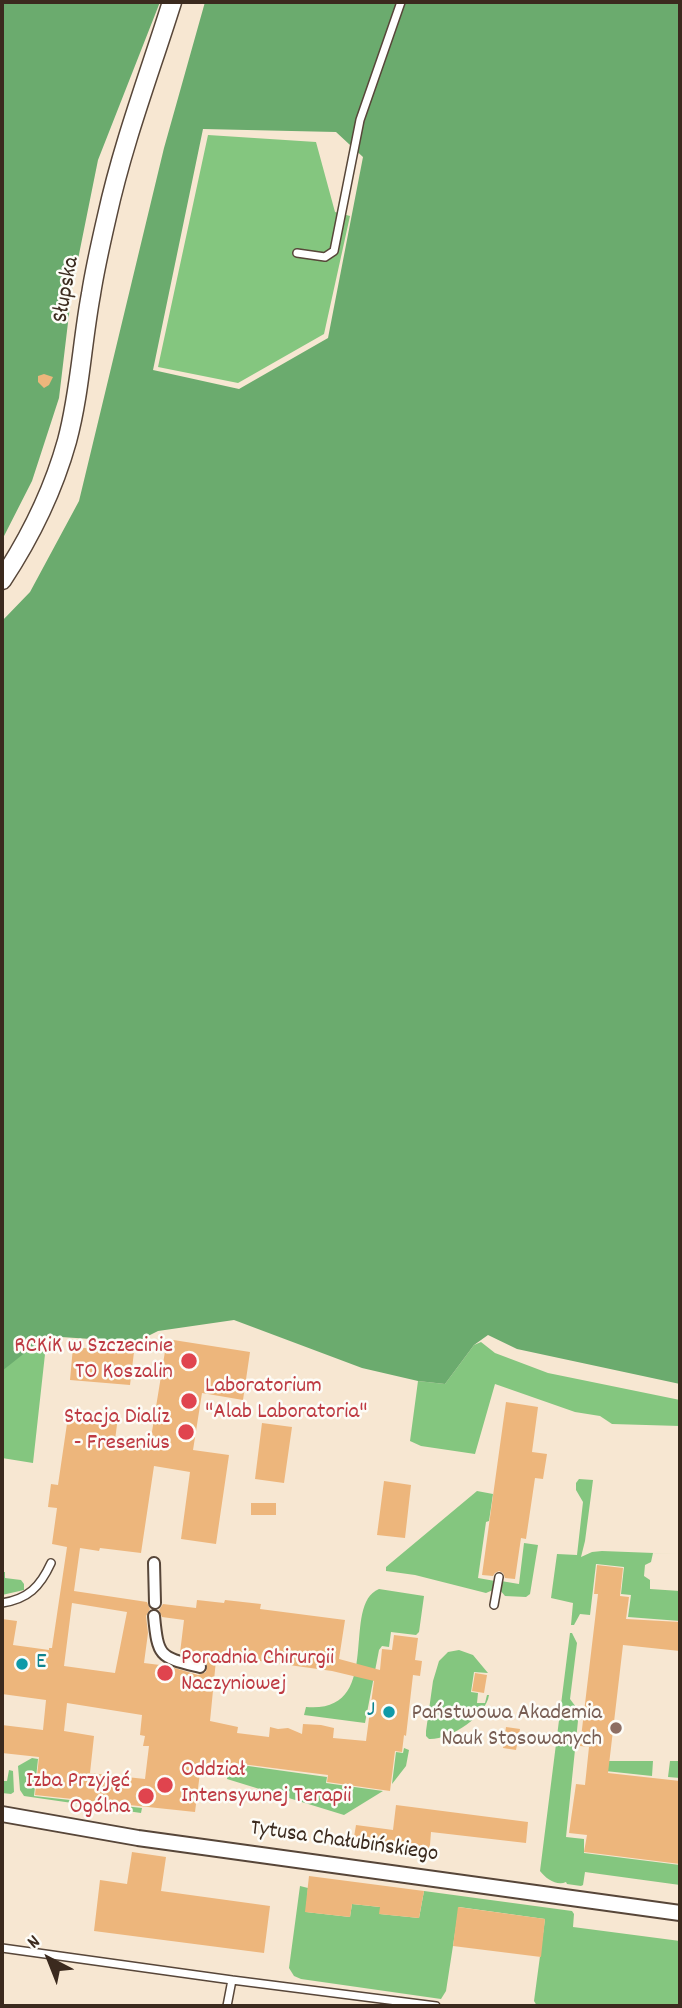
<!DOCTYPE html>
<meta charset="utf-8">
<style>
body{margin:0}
#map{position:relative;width:682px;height:2008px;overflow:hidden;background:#f7e7d2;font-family:Dekko,sans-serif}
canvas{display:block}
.frame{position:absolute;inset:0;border:4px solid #3b2a1e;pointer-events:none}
.north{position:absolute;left:14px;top:1924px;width:70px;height:70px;-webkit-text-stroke:5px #fdfcf7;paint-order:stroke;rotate:318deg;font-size:19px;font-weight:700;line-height:28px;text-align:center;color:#3b2a1e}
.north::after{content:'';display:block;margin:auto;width:24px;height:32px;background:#3b2a1e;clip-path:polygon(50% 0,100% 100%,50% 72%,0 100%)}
</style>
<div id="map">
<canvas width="682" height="2008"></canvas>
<div class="frame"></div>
<div class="north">N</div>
</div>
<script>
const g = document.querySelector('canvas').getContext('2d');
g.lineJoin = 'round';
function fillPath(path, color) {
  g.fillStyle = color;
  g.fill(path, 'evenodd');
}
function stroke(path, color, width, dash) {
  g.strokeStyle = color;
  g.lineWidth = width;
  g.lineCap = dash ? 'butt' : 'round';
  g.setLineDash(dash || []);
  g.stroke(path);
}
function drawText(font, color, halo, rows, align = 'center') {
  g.font = font + ' Dekko,sans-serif';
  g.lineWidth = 5;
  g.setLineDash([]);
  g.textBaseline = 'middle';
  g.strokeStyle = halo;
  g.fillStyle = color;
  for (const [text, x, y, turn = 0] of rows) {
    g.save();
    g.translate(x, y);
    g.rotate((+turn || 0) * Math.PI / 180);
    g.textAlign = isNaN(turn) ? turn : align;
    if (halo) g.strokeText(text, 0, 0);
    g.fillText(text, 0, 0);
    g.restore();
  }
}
const green = new Path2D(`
 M 208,135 L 316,142 L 335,212 L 350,216 L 324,334 L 238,383 L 158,367 Z
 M 47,1336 L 33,1463 L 2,1458 L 2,1350 Z
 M 481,1342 L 495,1353 L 548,1373 L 680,1400 L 680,1426 L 612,1424 L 600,1416 L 575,1412 L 495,1384 L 475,1454 L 421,1446 L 410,1441 L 418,1381 L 445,1384 L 474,1345 Z
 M 579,1479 L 593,1480 L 585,1541 L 581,1557 L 592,1552 L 602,1551 L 680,1554 L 653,1553 L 651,1562 L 645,1565 L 644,1576 L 650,1580 L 650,1589 L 680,1591 L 680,1621 L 628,1617 L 631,1595 L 621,1594 L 624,1567 L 596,1564 L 590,1615 L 580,1614 L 574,1625 L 571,1625 L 573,1603 L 551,1598 L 557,1554 L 577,1555 L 583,1502 L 576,1490 L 576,1483 Z
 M 477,1491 L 493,1494 L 489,1521 L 486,1522 L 478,1578 L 495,1581 L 493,1590 L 486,1593 L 415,1575 L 386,1571 L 386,1567 Z
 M 524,1543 L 538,1545 L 530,1594 L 526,1597 L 505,1596 L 500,1590 L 501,1581 L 519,1584 Z
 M 2,1572 L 5,1572 L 5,1578 L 21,1580 L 24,1584 L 24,1590 L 2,1595 Z
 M 379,1589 L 424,1596 L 419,1632 L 416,1635 L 391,1632 L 389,1647 L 382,1646 L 379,1650 L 365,1723 L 304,1715 L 306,1707 C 386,1714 339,1605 379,1589 Z
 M 570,1633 L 572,1633 L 577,1643 L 570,1699 L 579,1711 L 566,1837 L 584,1839 L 584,1853 L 680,1865 L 680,1885 L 585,1872 L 583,1885 L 581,1886 L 567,1884 L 566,1882 C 557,1886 546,1879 540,1871 Z
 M 459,1650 L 473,1655 L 488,1673 L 474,1672 L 471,1692 L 478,1693 L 477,1703 L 485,1703 L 487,1695 L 489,1695 C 486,1716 450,1740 429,1739 L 426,1736 L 426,1731 L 433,1681 L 439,1661 L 448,1652 Z
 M 404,1748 L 409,1750 L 406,1766 L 392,1784 L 396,1752 L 403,1753 Z
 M 32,1758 L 38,1759 L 34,1796 L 142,1808 L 141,1813 L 24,1796 L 20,1790 L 18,1766 Z
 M 597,1761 L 653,1761 L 652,1776 L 596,1770 Z
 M 670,1761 L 680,1761 L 680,1778 L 668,1777 Z
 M 234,1764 L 327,1777 L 326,1783 L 383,1791 L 344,1815 L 227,1779 L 228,1770 L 233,1771 Z
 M 9,1770 L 13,1771 L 14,1792 L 11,1794 L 2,1793 L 2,1781 L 7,1781 Z
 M 300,1886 L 308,1888 L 306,1912 L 350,1917 L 352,1904 L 380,1907 L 380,1914 L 419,1918 L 424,1891 L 572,1911 L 574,1914 L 573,1927 L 680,1941 L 680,2006 L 537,2006 L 534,2001 L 545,1919 L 459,1907 L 446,1991 L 441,1999 L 301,1979 L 294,1976 L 289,1968 Z`);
const forest = new Path2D(`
 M 2,2 L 160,2 L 98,160 L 72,289 L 59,398 L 32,481 L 2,540 Z
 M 205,2 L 680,2 L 680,1384 L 517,1349 L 488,1335 L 474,1345 L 445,1384 L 418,1381 L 362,1368 L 234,1320 L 158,1331 L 136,1342 L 46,1336 L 2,1371 L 2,621 L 30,592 L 79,501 L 164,148 ZM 203,129 L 336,132 L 363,157 L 328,338 L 239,389 L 153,370 Z`);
const building = new Path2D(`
 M 44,374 L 53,377 L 49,385 L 44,388 L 38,382 L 38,376 Z
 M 167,1339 L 250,1352 L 243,1400 L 202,1393 L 193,1450 L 229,1455 L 216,1544 L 181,1539 L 190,1472 L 154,1466 L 141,1553 L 100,1548 L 99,1551 L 80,1548 L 74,1591 L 147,1602 L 150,1609 L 146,1616 L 148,1633 L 144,1663 L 168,1666 L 198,1675 L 206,1672 L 207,1664 L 203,1660 L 180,1653 L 184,1620 L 162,1617 L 159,1610 L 163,1604 L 196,1608 L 197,1600 L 224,1603 L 225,1600 L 261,1604 L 260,1609 L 345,1620 L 339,1659 L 380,1670 L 382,1649 L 392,1650 L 394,1635 L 418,1638 L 415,1660 L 422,1661 L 420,1676 L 413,1675 L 406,1736 L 404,1735 L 402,1752 L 395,1751 L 390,1791 L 327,1782 L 328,1775 L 296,1771 L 234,1763 L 233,1770 L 201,1765 L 195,1812 L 35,1795 L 39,1757 L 2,1753 L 2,1725 L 43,1730 L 46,1700 L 2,1694 L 2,1619 L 17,1621 L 13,1645 L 49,1650 L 49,1648 L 52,1648 L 67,1547 L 52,1544 L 57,1508 L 48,1507 L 51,1484 L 58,1485 L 69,1410 L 118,1417 L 115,1440 L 150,1444 ZM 72,1603 L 127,1612 L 115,1673 L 64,1666 ZM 216,1660 L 253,1665 L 253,1660 L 332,1671 L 374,1681 L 366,1741 L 333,1738 L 334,1728 L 321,1725 L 303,1724 L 302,1734 L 288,1728 L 278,1729 L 270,1727 L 269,1737 L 237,1733 L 238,1727 L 210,1721 ZM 67,1703 L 142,1715 L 140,1735 L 145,1736 L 143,1746 L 149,1746 L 145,1779 L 90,1773 L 94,1736 L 64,1731 Z
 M 73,1347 L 134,1352 L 130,1385 L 70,1380 Z
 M 506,1402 L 538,1407 L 532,1452 L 547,1454 L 543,1479 L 535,1478 L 526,1539 L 521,1538 L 515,1579 L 505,1578 L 503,1573 L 499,1571 L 495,1573 L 493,1576 L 482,1575 Z
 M 262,1423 L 292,1427 L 284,1483 L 255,1479 Z
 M 384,1481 L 411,1485 L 405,1538 L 377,1535 Z
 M 251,1503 L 276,1503 L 276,1515 L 251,1515 Z
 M 597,1565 L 623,1568 L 620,1596 L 629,1597 L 626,1619 L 680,1622 L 680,1651 L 623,1645 L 608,1773 L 680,1781 L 680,1864 L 584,1852 L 587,1835 L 569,1833 L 576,1784 L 585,1785 L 589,1747 L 580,1746 L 598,1594 L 594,1594 Z
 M 475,1673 L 487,1675 L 484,1693 L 472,1691 Z
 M 506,1727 L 520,1729 L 516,1750 L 503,1748 Z
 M 396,1805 L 528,1822 L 526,1843 L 431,1832 L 430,1845 L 428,1849 L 421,1853 L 410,1850 L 407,1851 L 353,1843 L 356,1825 L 393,1830 Z
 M 132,1852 L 166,1857 L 161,1891 L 270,1906 L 264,1953 L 94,1931 L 100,1880 L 127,1884 Z
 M 309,1876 L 424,1891 L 419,1918 L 379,1914 L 380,1907 L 352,1904 L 350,1917 L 305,1912 Z
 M 458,1907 L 545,1919 L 541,1957 L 453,1946 Z`);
const service = new Path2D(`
 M 297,253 L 325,257 L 334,251 L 360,120 L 401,2
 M 2,1603 C 28,1599 40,1587 51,1563
 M 494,1605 L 499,1577
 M 2,1948 L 232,1980
 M 227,2006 L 232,1980 L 436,2006`);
const pedestrian = new Path2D(`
 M 154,1563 L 155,1603
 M 154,1616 C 158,1658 160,1657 200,1667`);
const minor = new Path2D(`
 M 2,1814 L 138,1838 L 680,1913`);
const tertiary = new Path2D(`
 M 2,580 C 31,536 53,491 67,441 C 80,393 82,342 91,294 C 95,268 101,242 107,216 C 123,143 150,72 172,2`);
const markers = [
 [189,1361,9,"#e0444e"],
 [189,1401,9,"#e0444e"],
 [186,1432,9,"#e0444e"],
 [22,1664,7,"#0f9aa8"],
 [165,1673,9,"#e0444e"],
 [389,1712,7,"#0f9aa8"],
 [616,1728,7,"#8d6e63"],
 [165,1785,9,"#e0444e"],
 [146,1796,9,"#e0444e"]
];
const streetNames = [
 ["Słupska",68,290,-80],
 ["Tytusa Chałubińskiego",344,1843,8]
];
const healthNames = [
 ["RCKiK w Szczecinie",173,1348],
 ["TO Koszalin",173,1374],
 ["Laboratorium",205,1388,"left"],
 ["\"Alab Laboratoria\"",205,1414,"left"],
 ["Stacja Dializ",170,1419],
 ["- Fresenius",170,1445],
 ["Poradnia Chirurgii",181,1660,"left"],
 ["Naczyniowej",181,1686,"left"],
 ["Oddział",181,1772,"left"],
 ["Intensywnej Terapii",181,1798,"left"],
 ["Izba Przyjęć",130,1783],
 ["Ogólna",130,1809]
];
const cultureNames = [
 ["E",36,1664],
 ["J",375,1712,"right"]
];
const educationNames = [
 ["Państwowa Akademia",602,1715],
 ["Nauk Stosowanych",602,1741]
];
fillPath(green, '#84c67f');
fillPath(forest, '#6bab6e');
fillPath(building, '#edb67c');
stroke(service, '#574639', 10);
stroke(pedestrian, '#574639', 14);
stroke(minor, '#574639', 18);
stroke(tertiary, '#574639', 21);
stroke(service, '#fff', 7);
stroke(pedestrian, '#fff', 10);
stroke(minor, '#fff', 14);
stroke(tertiary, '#fff', 18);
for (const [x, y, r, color] of markers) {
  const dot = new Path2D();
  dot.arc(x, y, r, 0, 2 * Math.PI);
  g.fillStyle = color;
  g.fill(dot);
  stroke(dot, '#fdfcf7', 2.5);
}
drawText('23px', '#3b2a1e', '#fdfcf7', streetNames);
drawText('23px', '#be3a42', '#fdfcf7', healthNames, 'right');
drawText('23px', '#0d838f', '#fdfcf7', cultureNames, 'left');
drawText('23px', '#785e54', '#fdfcf7', educationNames, 'right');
</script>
